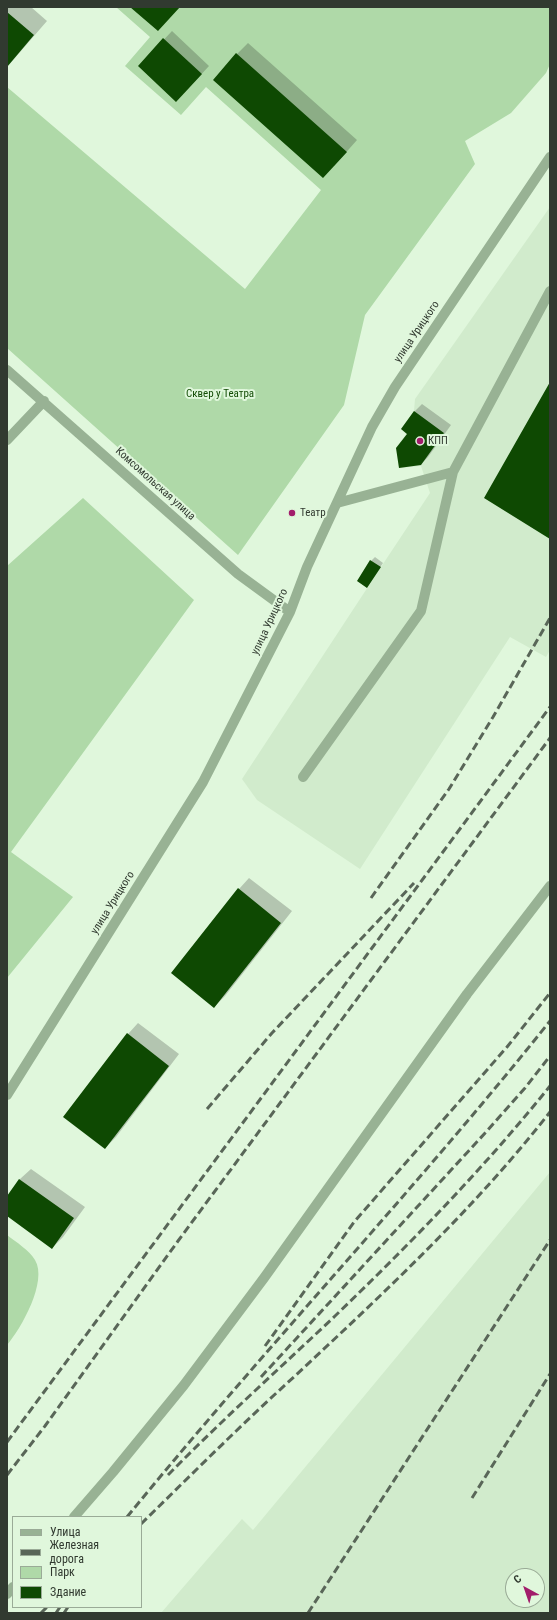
<!DOCTYPE html>
<meta charset="utf-8">
<style>
body{margin:0}
#map{position:relative;width:557px;height:1620px;overflow:hidden;background:#e0f7dc;font-family:"Roboto Condensed",sans-serif}
canvas{display:block}
.frame{position:absolute;inset:0;border:8px solid #313a30;pointer-events:none}
.legend{position:absolute;left:12px;top:1516px;width:130px;height:92px;box-sizing:border-box;background:#e0f7dc;border:1px solid #9aab97;margin:0;padding:5px 7px;list-style:none;font-size:12px;color:#313a30}
.legend li{display:flex;align-items:center;gap:8px;height:20px}
.legend b{width:20px;border:1px solid #9aab97}
.north{position:absolute;left:505px;top:1568px;width:40px;height:40px;box-sizing:border-box;background:#e0f7dc;border:1px solid #9aab97;border-radius:50%;rotate:320deg;font-size:11px;font-weight:700;line-height:16px;text-align:center;color:#313a30}
.north::after{content:'';display:block;margin:auto;width:14px;height:18px;background:#a21d6b;clip-path:polygon(50% 0,100% 100%,50% 72%,0 100%)}
</style>
<div id="map">
<canvas width="557" height="1620"></canvas>
<div class="frame"></div>
<ul class="legend">
<li><b style="height:5px;background:#98b294"></b>Улица</li>
<li><b style="height:5px;background:#596658"></b>Железная дорога</li>
<li><b style="height:11px;background:#afd9a8"></b>Парк</li>
<li><b style="height:11px;background:#0e4902"></b>Здание</li>
</ul>
<div class="north">С</div>
</div>
<script>
const g = document.querySelector('canvas').getContext('2d');
g.lineJoin = 'round';
function fillPath(path, color) {
  g.fillStyle = color;
  g.fill(path, 'evenodd');
}
function stroke(path, color, width, dash) {
  g.strokeStyle = color;
  g.lineWidth = width;
  g.lineCap = dash ? 'butt' : 'round';
  g.setLineDash(dash || []);
  g.stroke(path);
}
function drawText(font, color, halo, rows, align = 'center') {
  g.font = font + ' "Roboto Condensed",sans-serif';
  g.lineWidth = 4;
  g.setLineDash([]);
  g.textBaseline = 'middle';
  g.strokeStyle = halo;
  g.fillStyle = color;
  for (const [text, x, y, turn = 0] of rows) {
    g.save();
    g.translate(x, y);
    g.rotate((+turn || 0) * Math.PI / 180);
    g.textAlign = isNaN(turn) ? turn : align;
    if (halo) g.strokeText(text, 0, 0);
    g.fillText(text, 0, 0);
    g.restore();
  }
}
const built = new Path2D(`
 M 550,207 L 550,650 L 546,657 L 510,637 L 360,869 L 257,800 L 242,779 L 381,567 L 430,493 L 421,466 L 399,468 L 396,448 L 406,434 L 401,429 L 414,411 L 415,399 Z
 M 550,1172 L 550,1613 L 161,1613 L 242,1519 L 253,1530 ZM 513,1576 L 537,1576 L 537,1600 L 513,1600 Z`);
const green = new Path2D(`
 M 116,7 L 550,7 L 550,64 L 546,73 L 511,113 L 465,141 L 475,164 L 365,315 L 344,405 L 238,555 L 7,348 L 7,87 L 245,289 L 321,190 L 206,87 L 181,115 L 125,66 L 150,37 Z
 M 83,498 L 194,600 L 11,852 L 73,897 L 7,978 L 7,566 Z
 M 7,1235 C 16,1242 29,1250 35,1260 C 48,1281 21,1329 7,1345 Z`);
const shadow = new Path2D(`
 M 7,7 L 31,7 L 47,21 L 7,67 Z
 M 172,31 L 209,66 L 184,93 L 139,66 Z
 M 248,43 L 357,140 L 334,166 L 237,54 Z
 M 422,404 L 451,425 L 428,457 L 421,464 L 408,434 L 402,429 L 415,411 Z
 M 375,557 L 383,563 L 367,586 L 371,561 Z
 M 249,878 L 292,911 L 225,996 L 214,1007 L 239,889 Z
 M 138,1023 L 179,1054 L 116,1137 L 105,1148 L 128,1034 Z
 M 31,1169 L 85,1207 L 63,1237 L 52,1248 L 7,1215 L 7,1197 L 20,1179 Z`);
const building = new Path2D(`
 M 130,7 L 180,7 L 158,31 Z
 M 7,12 L 34,35 L 7,67 Z
 M 163,38 L 202,74 L 176,102 L 138,66 Z
 M 236,53 L 347,152 L 323,178 L 213,80 Z
 M 550,382 L 550,539 L 484,498 Z
 M 414,411 L 444,433 L 421,465 L 399,468 L 396,448 L 407,434 L 401,429 Z
 M 370,560 L 381,567 L 367,588 L 357,581 Z
 M 238,888 L 281,923 L 214,1008 L 171,973 Z
 M 127,1033 L 169,1066 L 105,1149 L 63,1117 Z
 M 19,1179 L 74,1218 L 52,1249 L 7,1216 L 7,1196 Z`);
const minor = new Path2D(`
 M 7,370 L 238,574 L 290,612
 M 7,440 L 44,401
 M 337,503 L 453,472
 M 303,777 L 421,611 L 453,472 L 550,291
 M 7,1095 L 203,782 L 290,612 L 307,567 L 372,427 L 395,387 L 550,157
 M 74,1517 L 113,1472 L 184,1385 L 264,1278 L 467,994 L 550,886
 M 7,1594 L 13,1587`);
const rail = new Path2D(`
 M 371,898 L 449,789 L 493,717 L 550,618
 M 207,1109 L 272,1033 L 414,883
 M 265,1346 L 354,1222 L 507,1047 L 550,993
 M 261,1377 L 486,1132 L 525,1088 L 550,1056
 M 7,1442 L 550,707
 M 7,1475 L 45,1426 L 178,1241 L 550,738
 M 168,1475 C 222,1420 279,1369 335,1316 C 411,1243 484,1168 550,1086
 M 472,1498 L 550,1374
 M 127,1517 C 264,1349 414,1191 550,1021
 M 141,1524 C 192,1474 243,1423 296,1375 C 386,1291 474,1209 550,1112
 M 41,1613 L 47,1607
 M 56,1613 L 60,1607
 M 64,1613 L 68,1607
 M 308,1613 L 550,1240`);
const markers = [
 [420,441,4,"#a21d6b"],
 [292,513,4,"#a21d6b"]
];
const streetNames = [
 ["улица Урицкого",417,332,-56],
 ["Комсомольская улица",155,484,42],
 ["улица Урицкого",270,622,-65],
 ["улица Урицкого",113,903,-58]
];
const parkNames = [
 ["Сквер у Театра",220,394]
];
const poiNames = [
 ["КПП",428,441],
 ["Театр",300,513]
];
fillPath(built, '#d1ebcc');
fillPath(green, '#afd9a8');
fillPath(shadow, '#0003');
fillPath(building, '#0e4902');
stroke(minor, '#98b294', 10);
stroke(rail, '#596658', 3, [8, 4]);
for (const [x, y, r, color] of markers) {
  const dot = new Path2D();
  dot.arc(x, y, r, 0, 2 * Math.PI);
  g.fillStyle = color;
  g.fill(dot);
  stroke(dot, '#e0f7dc', 1.5);
}
drawText('11px', '#313a30', '#e0f7dc', streetNames);
drawText('11px', '#124c05', '#e0f7dc', parkNames);
drawText('11px', '#313a30', '#e0f7dc', poiNames, 'left');
</script>
